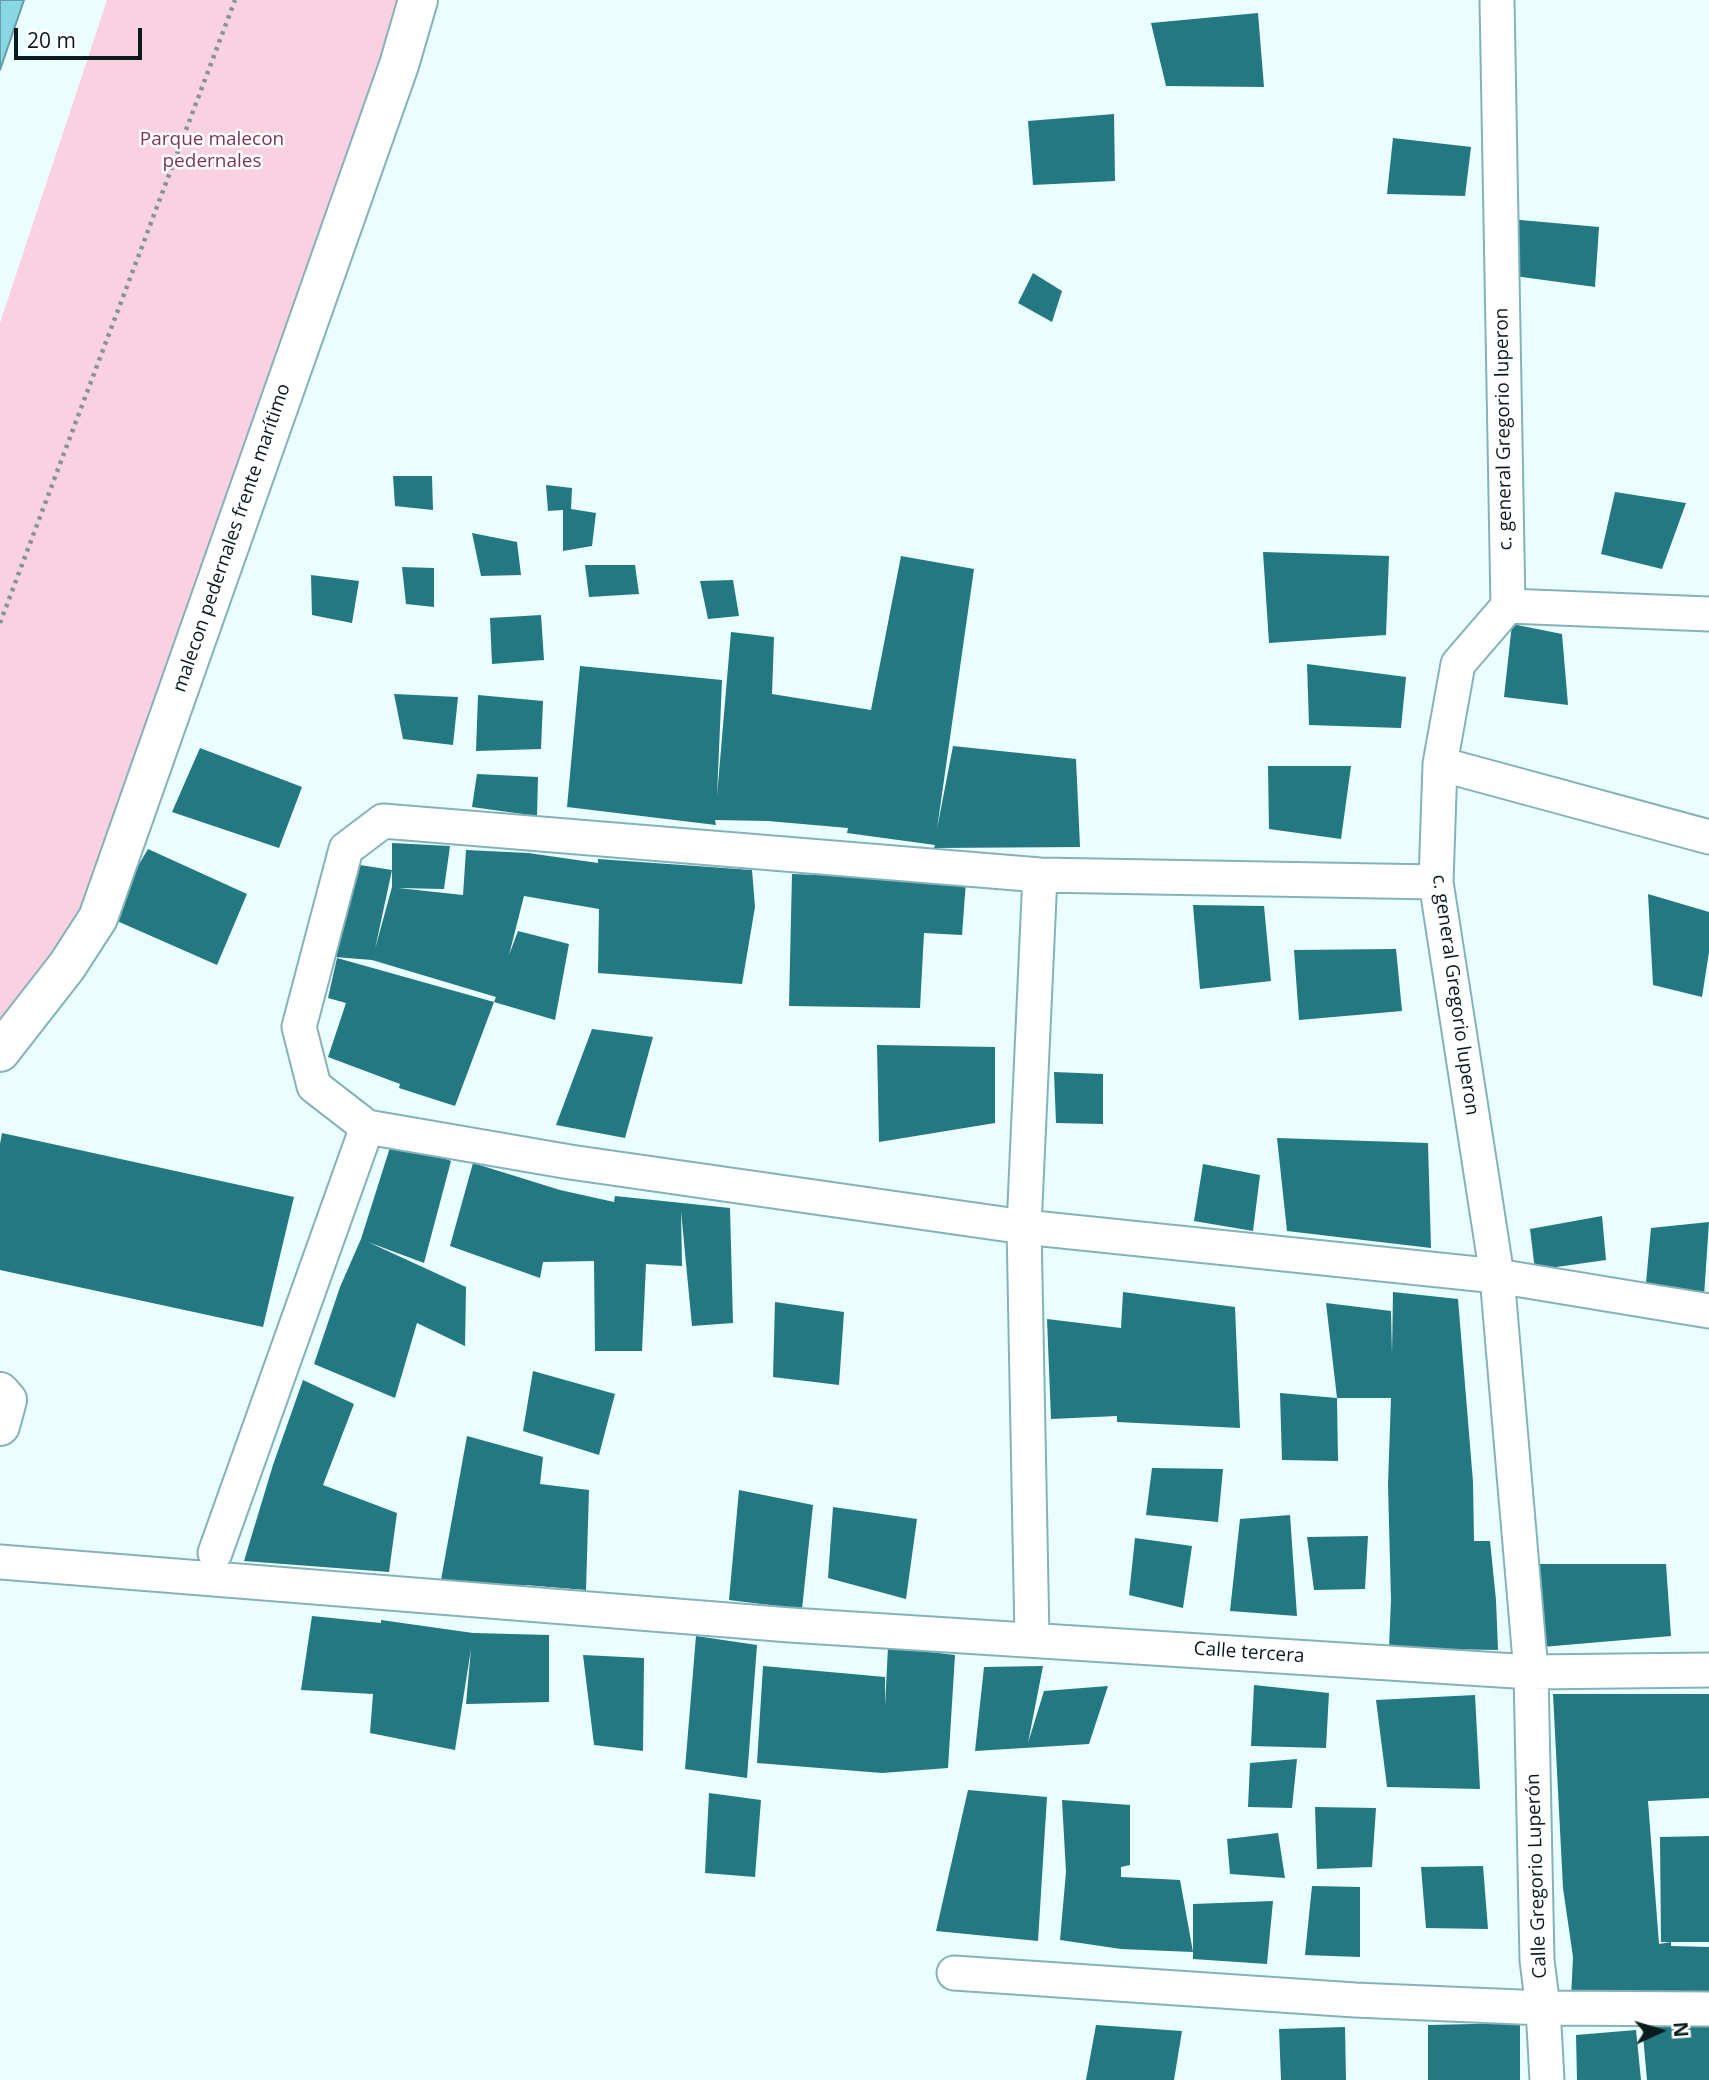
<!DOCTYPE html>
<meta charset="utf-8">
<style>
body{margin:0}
#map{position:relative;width:1709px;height:2080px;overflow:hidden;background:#eafdff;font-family:"Open Sans",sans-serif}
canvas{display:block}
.north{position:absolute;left:1625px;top:1996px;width:70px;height:70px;-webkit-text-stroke:5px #fff;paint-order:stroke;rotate:86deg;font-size:19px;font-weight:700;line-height:28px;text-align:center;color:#091b1d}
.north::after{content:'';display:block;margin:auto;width:24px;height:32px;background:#091b1d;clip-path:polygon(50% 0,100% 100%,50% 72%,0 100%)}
.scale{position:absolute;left:14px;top:28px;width:128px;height:32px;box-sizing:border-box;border:4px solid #091b1d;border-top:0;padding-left:9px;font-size:21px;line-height:24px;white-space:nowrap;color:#091b1d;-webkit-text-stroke:5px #fff;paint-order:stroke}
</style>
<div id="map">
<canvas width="1709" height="2080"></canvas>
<div class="north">N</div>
<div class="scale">20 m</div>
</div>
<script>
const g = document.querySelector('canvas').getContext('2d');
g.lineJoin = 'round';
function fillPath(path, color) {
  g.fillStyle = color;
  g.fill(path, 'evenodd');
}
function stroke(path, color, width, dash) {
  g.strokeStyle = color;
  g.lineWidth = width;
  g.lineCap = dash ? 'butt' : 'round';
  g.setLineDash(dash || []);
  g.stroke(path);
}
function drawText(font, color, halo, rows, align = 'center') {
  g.font = font + ' "Open Sans",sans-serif';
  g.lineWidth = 5;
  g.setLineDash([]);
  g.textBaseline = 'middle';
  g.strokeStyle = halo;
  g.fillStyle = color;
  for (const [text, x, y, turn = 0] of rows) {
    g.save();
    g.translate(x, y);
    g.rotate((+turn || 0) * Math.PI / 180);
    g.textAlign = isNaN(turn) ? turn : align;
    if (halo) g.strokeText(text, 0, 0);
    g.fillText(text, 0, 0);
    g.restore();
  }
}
const green = new Path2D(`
 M 107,0 L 418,0 L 98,918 L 0,1052 L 0,323 Z`);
const water = new Path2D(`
 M 0,0 L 24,0 L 0,70 Z`);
const building = new Path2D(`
 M 1258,13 L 1264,87 L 1166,86 L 1151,23 Z
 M 1114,114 L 1115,181 L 1033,185 L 1028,121 Z
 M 1393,138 L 1471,147 L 1465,196 L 1387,194 Z
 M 1509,219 L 1599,227 L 1595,287 L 1500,274 Z
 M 1033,273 L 1062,291 L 1052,322 L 1018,303 Z
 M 393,476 L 432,476 L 433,510 L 395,506 Z
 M 546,485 L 572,488 L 571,509 L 596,513 L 592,546 L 563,551 L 563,510 L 548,511 Z
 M 1615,492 L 1686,503 L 1662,569 L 1601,554 Z
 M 472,533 L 517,542 L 521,575 L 481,576 Z
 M 1263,552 L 1389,556 L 1386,635 L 1269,643 Z
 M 901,556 L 974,569 L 937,829 L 953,746 L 1076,759 L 1080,847 L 934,848 L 935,845 L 847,833 L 848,828 L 768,821 L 715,820 L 716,825 L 567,807 L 580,666 L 722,680 L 717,796 L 731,632 L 774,637 L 772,694 L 871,710 Z
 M 585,565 L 635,565 L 639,594 L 589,597 Z
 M 402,567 L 434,568 L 434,607 L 406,604 Z
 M 311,575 L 359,581 L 352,623 L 312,615 Z
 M 733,580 L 739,616 L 708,619 L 700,581 Z
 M 541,615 L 544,660 L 492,664 L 490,618 Z
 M 1512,624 L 1562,634 L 1568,705 L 1504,697 Z
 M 1307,664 L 1406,677 L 1401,728 L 1309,725 Z
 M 394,694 L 458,697 L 453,745 L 403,739 Z
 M 478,695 L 543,701 L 541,749 L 476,751 Z
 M 200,748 L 302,787 L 279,848 L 172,812 Z
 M 1268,766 L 1351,766 L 1341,839 L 1269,829 Z
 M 477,774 L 538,777 L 537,816 L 472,807 Z
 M 392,843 L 450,846 L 444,889 L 398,888 L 463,895 L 466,850 L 528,853 L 598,863 L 598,859 L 752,870 L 755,907 L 742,984 L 598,973 L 599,909 L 524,896 L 509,955 L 518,931 L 569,944 L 555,1020 L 494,1002 L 496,997 L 372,960 L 335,957 L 360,865 L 392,870 L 375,949 L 392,887 Z
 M 148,849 L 247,894 L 217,965 L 108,917 Z
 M 792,874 L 966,881 L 962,935 L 924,933 L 920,1008 L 789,1006 Z
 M 1648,894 L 1709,912 L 1709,952 L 1702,997 L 1653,985 Z
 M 1193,905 L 1264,906 L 1271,981 L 1200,989 Z
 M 1396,949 L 1402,1011 L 1299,1020 L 1294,950 Z
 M 337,958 L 494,1002 L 455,1106 L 399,1088 L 400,1084 L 328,1057 L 346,1003 L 328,998 Z
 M 592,1029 L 653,1037 L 625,1138 L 556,1125 Z
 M 877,1045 L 995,1047 L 995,1123 L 879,1142 Z
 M 1054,1072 L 1103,1074 L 1103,1124 L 1056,1123 Z
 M 2,1133 L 294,1197 L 263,1327 L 0,1270 L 0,1144 Z
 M 393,1138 L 451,1161 L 424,1263 L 368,1242 L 466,1287 L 465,1346 L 417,1323 L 395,1398 L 314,1364 L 340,1287 L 361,1239 Z
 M 1277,1138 L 1428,1143 L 1431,1248 L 1287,1231 Z
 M 473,1163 L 560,1190 L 614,1202 L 615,1196 L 730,1208 L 733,1323 L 692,1326 L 681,1211 L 682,1266 L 646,1264 L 642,1351 L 595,1351 L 594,1261 L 543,1262 L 540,1278 L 450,1246 Z
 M 1203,1164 L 1260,1175 L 1253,1231 L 1194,1221 Z
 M 1602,1216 L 1606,1260 L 1535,1270 L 1530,1229 Z
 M 1709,1222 L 1704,1296 L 1645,1294 L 1651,1228 Z
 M 1123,1292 L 1235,1307 L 1240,1428 L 1117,1422 L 1117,1416 L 1051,1419 L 1047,1319 L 1121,1328 Z
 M 1393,1292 L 1458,1299 L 1473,1482 L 1474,1541 L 1490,1541 L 1496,1600 L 1498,1650 L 1389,1648 L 1391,1600 L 1388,1484 L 1391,1398 L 1337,1398 L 1338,1461 L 1282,1460 L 1280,1393 L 1337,1398 L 1326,1303 L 1391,1311 L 1392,1355 Z
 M 775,1302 L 844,1312 L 839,1385 L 773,1377 Z
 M 533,1371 L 615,1394 L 599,1455 L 523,1431 Z
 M 303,1380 L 354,1404 L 323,1485 L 397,1513 L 389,1572 L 244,1561 L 273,1465 Z
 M 467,1436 L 543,1457 L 540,1484 L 589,1490 L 586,1590 L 525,1585 L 525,1587 L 441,1580 Z
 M 1152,1468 L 1223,1469 L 1218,1522 L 1146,1515 Z
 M 739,1490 L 813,1505 L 802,1609 L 729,1600 Z
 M 833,1507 L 917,1519 L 906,1599 L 828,1578 Z
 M 1290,1515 L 1297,1616 L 1230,1611 L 1240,1519 Z
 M 1368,1536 L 1365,1589 L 1314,1590 L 1307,1537 Z
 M 1135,1538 L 1192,1546 L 1183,1608 L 1129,1595 Z
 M 1537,1564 L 1666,1564 L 1671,1636 L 1542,1647 Z
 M 312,1616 L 381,1623 L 381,1620 L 473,1633 L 549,1635 L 549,1702 L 466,1704 L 471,1649 L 455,1750 L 370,1733 L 373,1694 L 301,1690 Z
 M 696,1636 L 757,1645 L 747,1778 L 685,1769 Z
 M 888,1647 L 955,1655 L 948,1768 L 882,1773 L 757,1763 L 763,1666 L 885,1677 L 885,1706 Z
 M 583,1655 L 644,1658 L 643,1751 L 594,1745 Z
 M 1043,1666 L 1028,1743 L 1044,1691 L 1108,1686 L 1089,1744 L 975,1751 L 984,1667 Z
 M 1254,1685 L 1329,1693 L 1326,1748 L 1251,1746 Z
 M 1553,1694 L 1709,1694 L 1709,1798 L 1648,1801 L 1659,1944 L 1671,1942 L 1661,1942 L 1660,1837 L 1709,1836 L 1709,1942 L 1671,1942 L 1671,1946 L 1709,1947 L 1709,1995 L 1571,1998 L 1573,1957 L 1563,1888 Z
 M 1475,1695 L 1480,1789 L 1387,1787 L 1376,1700 Z
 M 1297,1759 L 1292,1808 L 1248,1807 L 1250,1763 Z
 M 968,1790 L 1047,1797 L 1038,1941 L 936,1931 Z
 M 709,1793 L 761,1800 L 755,1877 L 705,1873 Z
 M 1062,1800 L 1130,1805 L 1130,1865 L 1121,1867 L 1121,1877 L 1180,1880 L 1193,1952 L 1193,1904 L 1273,1901 L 1267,1964 L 1193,1959 L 1193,1952 L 1121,1949 L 1060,1940 L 1066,1872 Z
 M 1315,1807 L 1376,1808 L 1372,1867 L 1317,1869 Z
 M 1278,1833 L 1285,1878 L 1230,1874 L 1227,1839 Z
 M 1483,1866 L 1488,1929 L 1426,1928 L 1421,1867 Z
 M 1312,1886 L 1360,1887 L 1360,1957 L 1305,1955 Z
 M 1520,2023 L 1520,2080 L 1428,2080 L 1428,2025 Z
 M 1642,2024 L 1709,2025 L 1709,2080 L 1647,2080 Z
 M 1096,2025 L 1182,2031 L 1174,2080 L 1086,2080 Z
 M 1345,2027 L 1346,2080 L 1281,2080 L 1279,2029 Z
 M 1636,2030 L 1641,2080 L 1577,2080 L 1576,2035 Z`);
const path = new Path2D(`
 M 0,623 L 235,0`);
const street = new Path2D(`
 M 1497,0 L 1508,606 L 1458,664 L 1440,764 L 1436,882 L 1497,1276 L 1531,1672 L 1537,1960 L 1543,2008 L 1547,2080
 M 1508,606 L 1709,614
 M 1440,764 L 1709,837
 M 367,1127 L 570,1162 L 1024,1227 L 1497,1276 L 1709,1311
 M 215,1553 L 367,1127 L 314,1086 L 299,1027 L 346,849 L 383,821 L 1040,875 L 1436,882
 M 0,1562 L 790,1625 L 1531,1672 L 1709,1670
 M 1032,1639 L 1024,1227 L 1040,875
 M 954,1973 L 1355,2000 L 1543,2008 L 1709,2009`);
const secondary = new Path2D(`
 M 0,1052 L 67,966 L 98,918 L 399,65 L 418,0
 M 0,1392 L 7,1400 L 0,1426`);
const parkNames = [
 ["Parque malecon",212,140],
 ["pedernales",212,162]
];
const streetNames = [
 ["c. general Gregorio luperon",1504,429,-91],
 ["malecon pedernales frente marítimo",232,538,-71],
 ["c. general Gregorio luperon",1455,995,82],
 ["Calle tercera",1249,1653,4],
 ["Calle Gregorio Luperón",1537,1876,-92]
];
fillPath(green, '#fad1e1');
fillPath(water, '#88d7e2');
stroke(water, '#629fa7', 2);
fillPath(building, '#237882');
stroke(street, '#85b2b8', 37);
stroke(secondary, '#85b2b8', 42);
stroke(path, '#829597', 4.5, [3.5, 5]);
stroke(street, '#fff', 33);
stroke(secondary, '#fff', 38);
drawText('19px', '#7d3457', '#fff', parkNames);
drawText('19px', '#091b1d', '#fff', streetNames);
</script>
